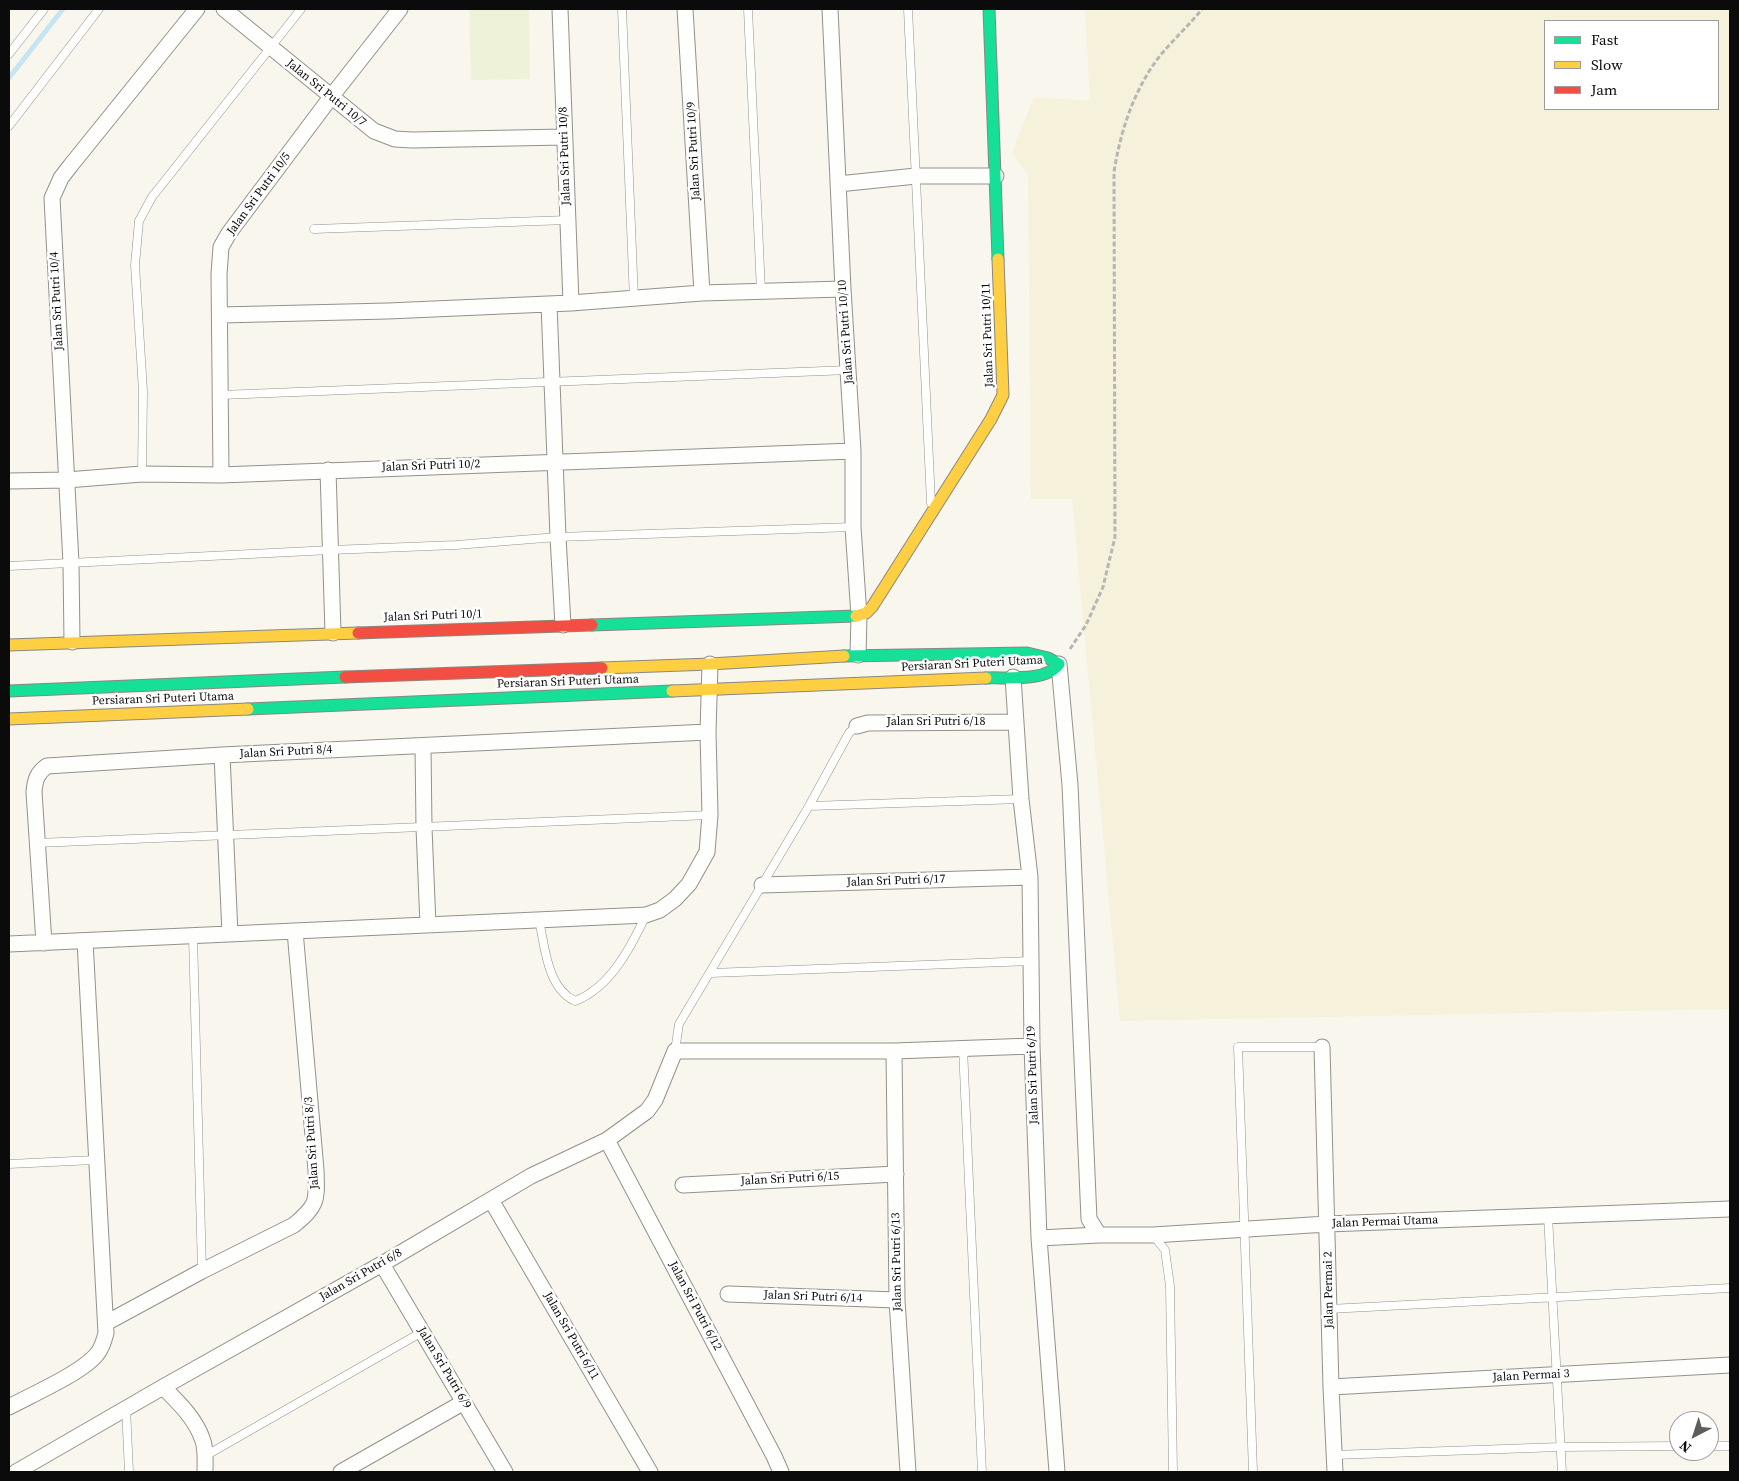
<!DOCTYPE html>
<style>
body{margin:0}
#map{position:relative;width:1739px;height:1481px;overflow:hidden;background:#f9f6ee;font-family:"Source Serif 4",serif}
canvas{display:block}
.frame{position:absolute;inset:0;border:10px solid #0b0b0b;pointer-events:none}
.legend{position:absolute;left:1544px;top:20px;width:175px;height:90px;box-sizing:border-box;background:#fff;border:1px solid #9d9d9d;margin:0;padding:6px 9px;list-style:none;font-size:15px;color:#0b0b0b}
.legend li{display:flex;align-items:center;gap:10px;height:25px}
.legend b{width:25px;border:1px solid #9d9d9d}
.north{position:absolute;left:1669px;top:1411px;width:50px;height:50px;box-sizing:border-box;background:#fff;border:1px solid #9d9d9d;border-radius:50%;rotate:220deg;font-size:14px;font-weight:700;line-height:20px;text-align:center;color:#0b0b0b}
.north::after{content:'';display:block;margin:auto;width:18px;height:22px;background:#5e5d5a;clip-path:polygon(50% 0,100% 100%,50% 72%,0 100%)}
</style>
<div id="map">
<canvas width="1739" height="1481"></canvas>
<div class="frame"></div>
<ul class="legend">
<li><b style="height:6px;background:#16e098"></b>Fast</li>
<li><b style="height:6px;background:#ffcf43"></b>Slow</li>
<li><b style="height:6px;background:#f24e42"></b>Jam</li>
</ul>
<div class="north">N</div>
</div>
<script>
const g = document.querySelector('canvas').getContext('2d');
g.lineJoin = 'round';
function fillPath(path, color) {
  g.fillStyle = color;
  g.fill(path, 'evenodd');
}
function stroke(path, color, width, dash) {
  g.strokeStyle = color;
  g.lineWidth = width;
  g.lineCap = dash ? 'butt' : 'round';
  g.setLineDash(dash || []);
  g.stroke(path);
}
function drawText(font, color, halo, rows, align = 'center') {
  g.font = font + ' "Source Serif 4",serif';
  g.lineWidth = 5;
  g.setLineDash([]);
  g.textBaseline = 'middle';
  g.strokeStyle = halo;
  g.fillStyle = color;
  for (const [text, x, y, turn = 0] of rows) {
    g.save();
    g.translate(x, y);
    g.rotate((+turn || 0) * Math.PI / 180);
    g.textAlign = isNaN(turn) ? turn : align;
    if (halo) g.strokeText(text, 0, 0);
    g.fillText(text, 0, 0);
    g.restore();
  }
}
const farmland = new Path2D(`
 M 1085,9 L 1730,9 L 1730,1009 L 1120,1021 L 1072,499 L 1031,499 L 1028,175 L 1012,153 L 1034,97 L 1090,101 ZM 1545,21 L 1718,21 L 1718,109 L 1545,109 Z`);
const pitch = new Path2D(`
 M 469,9 L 529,9 L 530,79 L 471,80 Z`);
const stream = new Path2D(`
 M 9,78 L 63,9`);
const path = new Path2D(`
 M 1070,649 L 1086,625 L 1103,587 L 1115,537 L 1114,172 C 1120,133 1133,93 1156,61 C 1170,42 1188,27 1202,9`);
const lane = new Path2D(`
 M 622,9 L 634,299
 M 748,9 L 761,291
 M 908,9 L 931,503
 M 9,54 L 44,9
 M 9,126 L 99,9
 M 314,229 L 568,220
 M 221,395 L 849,370
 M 142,474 L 143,391 L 135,265 L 139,221 L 152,197 L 301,9
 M 9,566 L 331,550 L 456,545 L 558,537 L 853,527
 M 809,806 L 1021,799
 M 37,843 L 710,815
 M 539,920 C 545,947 547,988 575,1001 C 610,988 631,947 646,915
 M 193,936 L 202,1271
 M 711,973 L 1031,961
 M 963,1048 L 982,1472
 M 675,1051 L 679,1024 L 809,806 L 849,733 L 857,726
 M 9,1164 L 95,1160
 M 1548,1216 L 1562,1472
 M 1153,1235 L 1165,1250 L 1170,1286 L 1173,1472
 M 1329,1309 L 1730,1288
 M 126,1408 L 129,1472
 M 1709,1446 L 1730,1446
 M 1334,1455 L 1560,1447 L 1679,1446
 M 205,1456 L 422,1332
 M 1253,1472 L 1238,1047 L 1322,1047`);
const street = new Path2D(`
 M 224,9 L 374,131 L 395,139 L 412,140 L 564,137
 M 560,9 L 571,303
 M 685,9 L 702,293
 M 830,9 L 843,289 L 853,451 L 853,527 L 859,616 L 858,655
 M 838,184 L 916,176 L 996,176
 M 549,304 L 558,537 L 563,625
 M 220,315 L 388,311 L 571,303 L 702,293 L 843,289
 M 328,470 L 333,633
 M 221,475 L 219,274 L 221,247 L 229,233 L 331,97 L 400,9
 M 9,481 L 67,480 L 142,474 L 221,475 L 853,451
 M 72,642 L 71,563 L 52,198 L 61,178 L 71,165 L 197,9
 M 1059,664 L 1070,785 L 1089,1219 L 1099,1235
 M 1013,677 L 1021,799 L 1030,877 L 1032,1046 L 1039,1238 L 1057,1472
 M 857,726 L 868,723 L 1016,722
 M 423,746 L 424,828 L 428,925
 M 222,755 L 230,934
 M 762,885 L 1030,877
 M 44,943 L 34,792 C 35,780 37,773 47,766 L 222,755 L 708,732
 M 9,944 L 646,915 L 660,910 L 675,899 L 689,884 L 707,852 L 710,815 L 708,732 L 710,664
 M 1322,1047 L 1331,1387 L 1335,1472
 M 894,1051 L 897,1300 L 908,1472
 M 607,1140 L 774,1456 L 781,1472
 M 683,1185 L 896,1174
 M 491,1200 L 650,1472
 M 1039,1238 L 1099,1235 L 1153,1235 L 1327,1224 L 1730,1209
 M 382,1264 L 505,1472
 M 728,1294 L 897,1300
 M 106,1323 L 202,1271 L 294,1225 C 318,1205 317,1201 316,1170 L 295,931
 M 163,1387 C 179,1403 196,1419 203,1441 C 206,1450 205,1462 205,1472
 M 1331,1387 L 1730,1365
 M 9,1407 C 31,1395 82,1373 97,1354 C 102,1348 104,1341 106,1333 L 85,941
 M 16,1472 L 163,1387 L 382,1264 L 531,1176 L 607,1140 L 647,1111 L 655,1100 L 675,1051 L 894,1051 L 1032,1046
 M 341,1472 L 464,1402`);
const fast = new Path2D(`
 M 989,9 L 998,259
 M 592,625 L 856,616
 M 844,656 L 1027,653 L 1048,658 L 1059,664 C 1047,682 1006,677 986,678
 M 9,691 L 345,677
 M 248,709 L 672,691`);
const slow = new Path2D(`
 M 856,616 L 866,613 L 872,607 L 991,419 L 1003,395 L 998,259
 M 9,645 L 358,633
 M 602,668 L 710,664 L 844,656
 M 672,691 L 986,678
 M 9,719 L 248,709`);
const jam = new Path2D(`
 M 358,633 L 592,625
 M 345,677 L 602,668`);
const streetNames = [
 ["Jalan Sri Putri 10/7",326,93,39],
 ["Jalan Sri Putri 10/9",694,151,-93],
 ["Jalan Sri Putri 10/8",565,156,-92],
 ["Jalan Sri Putri 10/5",259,194,-54],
 ["Jalan Sri Putri 10/4",57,301,-93],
 ["Jalan Sri Putri 10/10",846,332,-94],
 ["Jalan Sri Putri 10/11",988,335,-92],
 ["Jalan Sri Putri 10/2",431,466,-2],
 ["Jalan Sri Putri 10/1",433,616,-2],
 ["Persiaran Sri Puteri Utama",972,664,-3],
 ["Persiaran Sri Puteri Utama",568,682,-2],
 ["Persiaran Sri Puteri Utama",163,699,-2],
 ["Jalan Sri Putri 6/18",936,722],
 ["Jalan Sri Putri 8/4",286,752,-3],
 ["Jalan Sri Putri 6/17",896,881,-2],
 ["Jalan Sri Putri 6/19",1033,1075,-92],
 ["Jalan Sri Putri 8/3",312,1143,-94],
 ["Jalan Sri Putri 6/15",790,1179,-3],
 ["Jalan Permai Utama",1385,1222,-2],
 ["Jalan Sri Putri 6/13",897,1262,-91],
 ["Jalan Sri Putri 6/8",361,1275,-30],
 ["Jalan Permai 2",1329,1290,-91],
 ["Jalan Sri Putri 6/14",813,1297,2],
 ["Jalan Sri Putri 6/12",695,1306,62],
 ["Jalan Sri Putri 6/11",571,1336,60],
 ["Jalan Sri Putri 6/9",444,1368,59],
 ["Jalan Permai 3",1531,1376,-3]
];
fillPath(farmland, '#f6f1db');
fillPath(pitch, '#edf2d8');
stroke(stream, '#c6e5f2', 5);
stroke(lane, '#92918d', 9);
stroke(street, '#92918d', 17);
stroke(fast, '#898784', 13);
stroke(slow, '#898784', 13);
stroke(jam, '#898784', 13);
stroke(path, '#b7b6b5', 3, [5, 2.5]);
stroke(lane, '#fefefc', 8);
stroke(street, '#fefefc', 15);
stroke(fast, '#16e098', 11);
stroke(slow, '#ffcf43', 11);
stroke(jam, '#f24e42', 11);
drawText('12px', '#0b0b0b', '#fff', streetNames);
</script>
